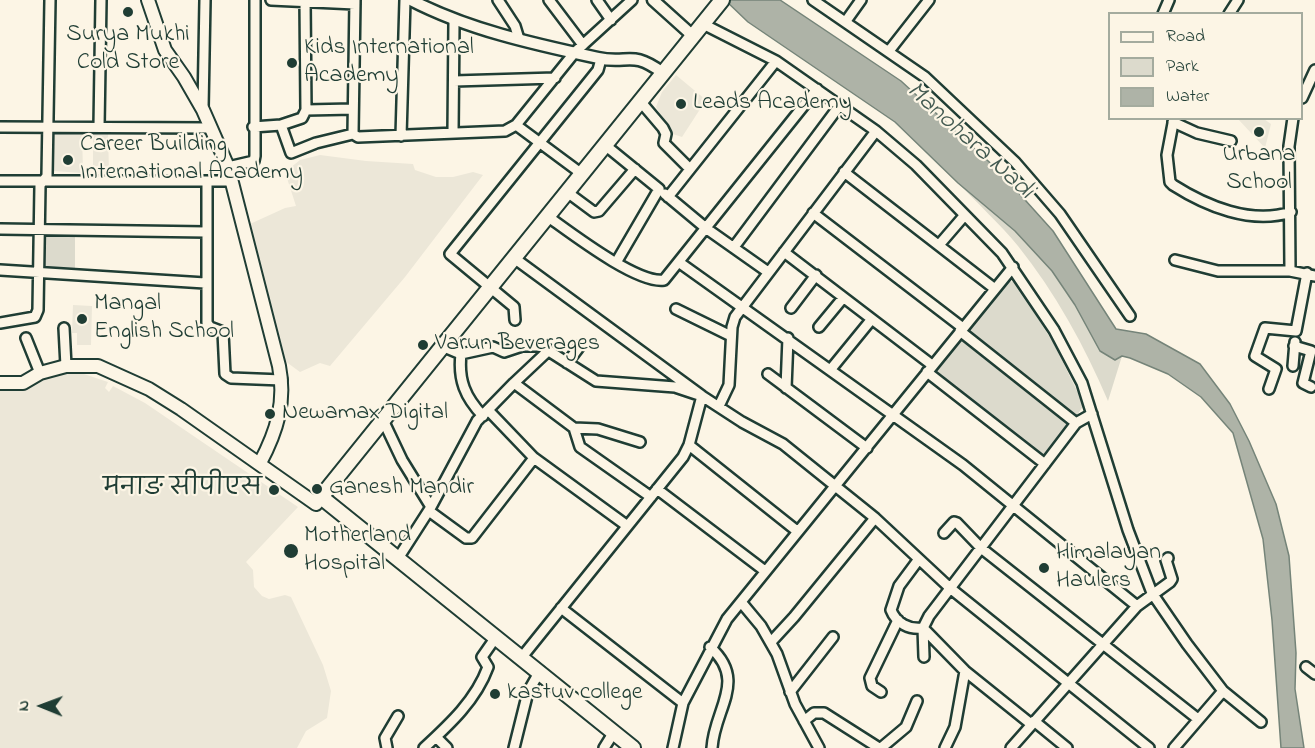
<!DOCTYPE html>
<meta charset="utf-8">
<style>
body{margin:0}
#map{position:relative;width:1315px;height:748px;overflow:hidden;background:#fcf5e5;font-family:"Indie Flower",sans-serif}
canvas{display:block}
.legend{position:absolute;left:1108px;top:12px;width:195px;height:108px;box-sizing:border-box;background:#fcf5e5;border:2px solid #a4ab9e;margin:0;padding:8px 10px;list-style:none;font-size:18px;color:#1f3d34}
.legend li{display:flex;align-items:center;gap:12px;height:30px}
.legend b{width:30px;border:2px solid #a4ab9e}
.north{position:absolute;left:12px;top:676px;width:60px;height:60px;-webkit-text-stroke:4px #fcf5e5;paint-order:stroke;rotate:271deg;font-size:16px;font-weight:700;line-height:24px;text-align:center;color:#1f3d34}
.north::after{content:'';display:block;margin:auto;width:21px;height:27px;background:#1f3d34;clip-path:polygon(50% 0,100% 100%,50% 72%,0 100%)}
</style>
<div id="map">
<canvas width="1315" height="748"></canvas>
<ul class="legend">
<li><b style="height:8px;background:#fcf5e5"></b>Road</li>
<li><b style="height:16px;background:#dcdacc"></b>Park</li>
<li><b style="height:16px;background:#aeb3a7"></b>Water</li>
</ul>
<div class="north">N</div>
</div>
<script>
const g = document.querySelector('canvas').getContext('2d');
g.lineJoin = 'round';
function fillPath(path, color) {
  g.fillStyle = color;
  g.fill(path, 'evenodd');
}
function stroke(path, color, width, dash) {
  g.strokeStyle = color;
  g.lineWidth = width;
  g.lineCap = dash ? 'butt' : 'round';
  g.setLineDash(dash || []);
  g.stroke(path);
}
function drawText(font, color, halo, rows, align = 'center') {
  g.font = font + ' "Indie Flower","Playpen Sans Deva",sans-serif';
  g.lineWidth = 4.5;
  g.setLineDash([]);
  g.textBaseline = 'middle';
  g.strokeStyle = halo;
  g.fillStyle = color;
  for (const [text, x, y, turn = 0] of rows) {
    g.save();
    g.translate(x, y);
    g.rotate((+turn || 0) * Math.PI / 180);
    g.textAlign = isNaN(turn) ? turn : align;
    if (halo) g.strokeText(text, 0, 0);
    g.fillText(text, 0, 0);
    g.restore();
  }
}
const built = new Path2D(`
 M 676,75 L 706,100 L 682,137 L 670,133 L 659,121 L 660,114 L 656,107 L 662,92 Z
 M 1238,119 L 1264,119 L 1271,124 L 1265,148 Z
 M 82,131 L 83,173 L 53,171 L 55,133 Z
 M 93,131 L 108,131 L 109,173 L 93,173 Z
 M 320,155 L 366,161 L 413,164 L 415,170 L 436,177 L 453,177 L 473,172 L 483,175 L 405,277 L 330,366 L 320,363 L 300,372 L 281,358 L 274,337 L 250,224 L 285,208 L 296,206 L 285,172 L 300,160 Z
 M 73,305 L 92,306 L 91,345 L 77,345 L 77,333 L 72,333 Z
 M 61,372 L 78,372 L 108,382 L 105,388 L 109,392 L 113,386 L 145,403 L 298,507 L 246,562 L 253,570 L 254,587 L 262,596 L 269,599 L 285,595 L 291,597 L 323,665 L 331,691 L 327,718 L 306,731 L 297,748 L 0,748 L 0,390 L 22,387 Z`);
const green = new Path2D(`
 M 958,183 L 1015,231 L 1052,271 L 1075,305 L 1122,356 L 1108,401 C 1085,347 1055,292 1018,246 C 1000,224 978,204 958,183 Z
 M 48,235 L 75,235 L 75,271 L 44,267 L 42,240 Z
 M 1008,281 L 1015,282 L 1054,344 L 1084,405 L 1077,415 L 1072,415 L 969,333 L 969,328 Z
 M 962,340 L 1068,421 L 1070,425 L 1045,460 L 937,374 L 938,367 Z`);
const water = new Path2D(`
 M 725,0 L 780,0 L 901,81 L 999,171 L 1053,231 L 1116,329 L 1146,334 L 1200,364 L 1230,404 L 1249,441 L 1276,504 L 1289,556 L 1296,653 L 1295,689 L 1304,748 L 1281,748 L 1272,620 L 1263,539 L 1233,433 L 1201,397 L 1168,374 L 1130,358 L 1122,356 L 1115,360 L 1100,351 L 1075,305 L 1052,271 L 1015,231 L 958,183 L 895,122 L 748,22 Z`);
const minor = new Path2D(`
 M 271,0 L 355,4
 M 305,0 L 306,110
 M 355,0 L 353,134 L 358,137 L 505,131 L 516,125 L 582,174
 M 498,0 L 515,26 L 519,39
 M 549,0 L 583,45
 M 597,0 L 611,20
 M 813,0 L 925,77 L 1015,162 L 1060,214 L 1130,316
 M 1163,14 L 1169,0
 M 1229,14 L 1238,0
 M 846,21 L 861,0
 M 703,24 L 776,61 L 876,131 L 916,165 L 1002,253 L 1054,330 L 1082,383 L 1128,530 L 1152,593 L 1187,644 L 1223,691 L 1261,722
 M 889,51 L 929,0
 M 454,81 L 555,78
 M 1302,98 L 1315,70
 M 640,101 L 663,128 L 666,134 L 664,143 L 690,169
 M 203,108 L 205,0
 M 1174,118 L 1167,155 L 1170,182 L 1173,185 C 1206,206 1251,225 1291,212
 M 1173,122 L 1197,133 L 1231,141
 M 281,125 L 302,118 L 306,110 L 353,109
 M 516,125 L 575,52 L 632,0
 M 0,127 L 210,128
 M 99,127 L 101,0
 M 253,127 L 281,125 L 291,153 L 316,143 L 353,134
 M 453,132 L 454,22
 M 401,136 L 405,0
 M 605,145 L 659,189 L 617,261
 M 228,167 L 254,161 L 255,156 L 255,0
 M 844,172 L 995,289
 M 0,181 L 232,181
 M 207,182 L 207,323 L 210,327 L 223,332 L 225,374 L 231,378 L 282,380
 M 567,192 L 594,212 L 599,211 L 635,169
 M 665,194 L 707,229 L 768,272
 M 668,197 L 776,61
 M 813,213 L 963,328
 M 547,216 C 571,233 637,284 664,280 L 817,89
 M 0,229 L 206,232
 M 939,245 L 964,216
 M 734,247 L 840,105
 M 784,252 L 932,365
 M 514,258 L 702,396 L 742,422 L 783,444 L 875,518 L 950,588 L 1149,748
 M 1175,260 L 1218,271 L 1290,271 L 1315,276
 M 680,263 L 963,465 L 1137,606
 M 0,270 L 205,283
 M 1290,271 L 1289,146 L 1293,118
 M 791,308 L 816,275
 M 676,309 L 731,336
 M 515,320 L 514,307 L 450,254 L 598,70 L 601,59
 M 0,323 L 35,317 L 38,310 L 40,185 L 47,176 L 50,0
 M 819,327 L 843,298
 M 64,328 L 66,366
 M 960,331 L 1076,423
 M 26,338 L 40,373
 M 442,346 L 461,354 L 493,347 L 504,352 L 522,346 L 541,346 L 596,381 L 675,387 L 702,396 L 689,445 L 683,457 L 522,657
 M 1294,346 L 1311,351 L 1303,383 L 1311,387
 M 461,354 C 458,380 465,397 483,416
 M 567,363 L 580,346
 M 1293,366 L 1295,342
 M 831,369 L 871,320
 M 927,372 L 1045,464
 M 768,374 L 867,448
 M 514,383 L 549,350
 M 786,388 L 788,338
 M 1269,389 L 1276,369 L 1255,356 L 1265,328 L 1296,331 L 1307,273
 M 719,406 L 729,385 L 732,327 L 735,317 L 876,131
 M 489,411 L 534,458 L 626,525
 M 383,420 L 402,460 L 431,507
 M 574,428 L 598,429 L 640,442
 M 689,445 L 797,531
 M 657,489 L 765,571
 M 429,511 L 466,538 L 472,538 L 534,458
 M 944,533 L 954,522 L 957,523 L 981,548 L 1198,719
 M 919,559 L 899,586 L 891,610 C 896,623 909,630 923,628 L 965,671 L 1031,724
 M 397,560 L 431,507 L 477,421 L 514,383 L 574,428 L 580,447 L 651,497
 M 741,602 L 761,626 L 777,654 L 795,704 L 819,748
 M 561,608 L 683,703
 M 771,642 L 794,617 L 875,518
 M 710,647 C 748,681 714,709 712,748
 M 924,657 L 923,628 L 929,616 L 1076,423 L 1092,414
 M 1306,667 L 1315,674
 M 790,692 L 833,637
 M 881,692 L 872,686 L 870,678 L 898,620
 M 804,721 L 814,713 L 824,713 L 879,748
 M 1034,721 L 1067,748
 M 436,737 L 447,748
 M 387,748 L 385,738 L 398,716
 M 424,748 C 450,724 476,700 488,667 L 482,657 L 496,637
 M 514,748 L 528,692 L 540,671
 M 604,748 L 614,732
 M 673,748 L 683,703 L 727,619 L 1013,267
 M 881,748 L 906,727 L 917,701
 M 945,748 L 955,727 L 965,671
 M 1011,748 L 1137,606 L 1170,582 L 1172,579 L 1166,560 L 1168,558
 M 1174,748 L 1223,691`);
const tertiary = new Path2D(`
 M 411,0 C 469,30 534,44 598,58 C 629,65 630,49 663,73
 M 653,0 L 693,36`);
const secondary = new Path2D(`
 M 148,0 L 165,50 L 184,77 L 203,110 L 228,167 L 279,366 C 286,402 277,431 260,463
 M 0,383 L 23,383 L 40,373 L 66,366 L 98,366 L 149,389 L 181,409 L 316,504 L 321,497`);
const primary = new Path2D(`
 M 633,748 L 321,497 L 722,0`);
const markers = [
 [128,12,6,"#1f3d34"],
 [292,63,6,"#1f3d34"],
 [681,104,6,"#1f3d34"],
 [1259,132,6,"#1f3d34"],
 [68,160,6,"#1f3d34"],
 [82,319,6,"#1f3d34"],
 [423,345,6,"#1f3d34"],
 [270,414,6,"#1f3d34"],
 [317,489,6,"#1f3d34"],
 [274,490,6,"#1f3d34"],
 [291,551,8,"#1f3d34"],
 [1044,568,6,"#1f3d34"],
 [495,694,6,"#1f3d34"]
];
const poiNames = [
 ["Surya Mukhi",128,36,"center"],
 ["Cold Store",128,64,"center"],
 ["Kids International",304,49],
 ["Academy",304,77],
 ["Leads Academy",693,104],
 ["Career Building",80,146],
 ["International Academy",80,174],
 ["Urbana",1259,156,"center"],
 ["School",1259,184,"center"],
 ["Mangal",94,305],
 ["English School",94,333],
 ["Varun Beverages",435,345],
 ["Newamax Digital",282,414],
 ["Ganesh Mandir",329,489],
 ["मनाङ सीपीएस",262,490,"right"],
 ["Motherland",304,537],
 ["Hospital",304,565],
 ["Himalayan",1056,554],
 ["Haulers",1056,582],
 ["kastuv college",507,694]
];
const waterNames = [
 ["Manohara Nadi",969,142,42]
];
fillPath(built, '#ece7d8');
fillPath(green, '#dcdacc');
fillPath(water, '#aeb3a7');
stroke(water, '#758479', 1.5);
stroke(minor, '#1f3d34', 14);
stroke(tertiary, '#1f3d34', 15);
stroke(secondary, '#1f3d34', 16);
stroke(primary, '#1f3d34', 18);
stroke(minor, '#fcf5e5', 9);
stroke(tertiary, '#fcf5e5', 10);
stroke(secondary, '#fcf5e5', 12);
stroke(primary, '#fcf5e5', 14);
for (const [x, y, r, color] of markers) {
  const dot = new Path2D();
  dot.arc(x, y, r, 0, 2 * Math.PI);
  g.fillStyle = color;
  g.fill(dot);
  stroke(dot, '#fcf5e5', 2);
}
drawText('24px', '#1f3d34', '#fcf5e5', poiNames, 'left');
drawText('italic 26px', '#435a51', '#fcf5e5', waterNames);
</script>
